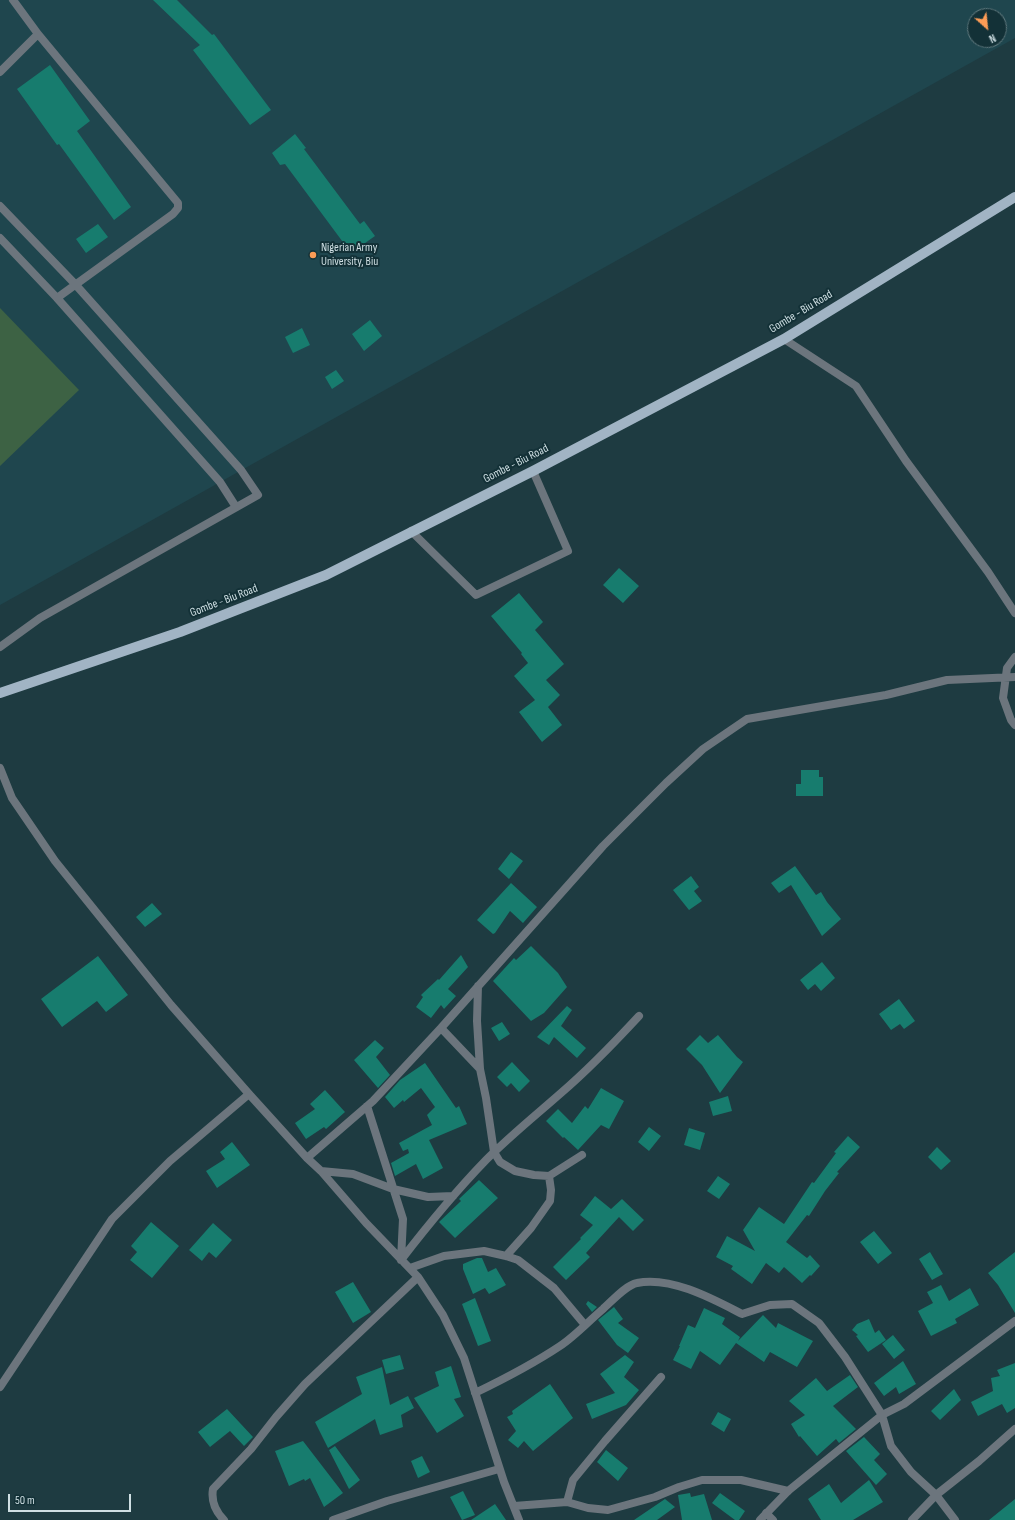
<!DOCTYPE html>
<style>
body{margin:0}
#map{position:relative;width:1015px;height:1520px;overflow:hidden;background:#1e3b41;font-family:"Sofia Sans Condensed",sans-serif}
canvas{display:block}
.north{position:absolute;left:967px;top:8px;width:40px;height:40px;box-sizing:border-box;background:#133137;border:1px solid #5e777c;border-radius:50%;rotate:153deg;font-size:11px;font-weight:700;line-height:16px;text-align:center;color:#cfdfe3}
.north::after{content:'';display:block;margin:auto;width:14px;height:18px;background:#fd9c56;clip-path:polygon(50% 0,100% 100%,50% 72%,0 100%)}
.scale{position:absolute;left:8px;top:1494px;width:123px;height:18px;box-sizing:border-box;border:2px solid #cfdfe3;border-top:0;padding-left:5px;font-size:12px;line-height:14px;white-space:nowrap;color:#cfdfe3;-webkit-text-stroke:3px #133137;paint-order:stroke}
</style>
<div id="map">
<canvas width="1015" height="1520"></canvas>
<div class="north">N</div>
<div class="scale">50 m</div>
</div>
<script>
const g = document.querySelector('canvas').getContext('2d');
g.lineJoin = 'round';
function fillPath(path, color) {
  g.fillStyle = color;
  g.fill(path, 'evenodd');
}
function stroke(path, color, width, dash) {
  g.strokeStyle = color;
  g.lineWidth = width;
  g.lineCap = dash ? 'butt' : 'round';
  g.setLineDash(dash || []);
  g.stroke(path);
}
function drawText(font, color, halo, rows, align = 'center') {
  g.font = font + ' "Sofia Sans Condensed",sans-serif';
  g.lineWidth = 4;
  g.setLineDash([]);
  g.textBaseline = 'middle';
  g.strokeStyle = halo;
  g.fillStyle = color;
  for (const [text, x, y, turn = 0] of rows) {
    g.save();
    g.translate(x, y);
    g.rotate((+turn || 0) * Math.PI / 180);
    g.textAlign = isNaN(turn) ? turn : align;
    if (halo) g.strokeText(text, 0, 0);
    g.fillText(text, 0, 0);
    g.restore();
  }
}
const built = new Path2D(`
 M 0,0 L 1015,0 L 1015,38 L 0,605 ZM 975,16 L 999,16 L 999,40 L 975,40 Z`);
const green = new Path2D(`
 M 0,308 L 79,390 L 0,466 Z`);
const building = new Path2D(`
 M 153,0 L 177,0 L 212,35 L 214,34 L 271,110 L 250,125 L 193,50 L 200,45 Z
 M 50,65 L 90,121 L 77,131 L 131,207 L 114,220 L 59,144 L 57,145 L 17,89 Z
 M 295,134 L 306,148 L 304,149 L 360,224 L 364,221 L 375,236 L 351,253 L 285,164 L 280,165 L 272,153 Z
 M 98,224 L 108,237 L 86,253 L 76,239 Z
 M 370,320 L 382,336 L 364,351 L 352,334 Z
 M 302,328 L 310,345 L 293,353 L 285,337 Z
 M 336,370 L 344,381 L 332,389 L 325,377 Z
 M 619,568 L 639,586 L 623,603 L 603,585 Z
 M 519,593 L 543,622 L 535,630 L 564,664 L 546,680 L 560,695 L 548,707 L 562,725 L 542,742 L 519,712 L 535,700 L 514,676 L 528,663 L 521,654 L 522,653 L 491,616 Z
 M 801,770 L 819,770 L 819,777 L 823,777 L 823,796 L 796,796 L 796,784 L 801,784 Z
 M 511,852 L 523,861 L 509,879 L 498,869 Z
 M 795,866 L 816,895 L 821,892 L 827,902 L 841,919 L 822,936 L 791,885 L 779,893 L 771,883 Z
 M 691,876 L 699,887 L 694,891 L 702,901 L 689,910 L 673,890 Z
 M 511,883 L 537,907 L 523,923 L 510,911 L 495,933 L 493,934 L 477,920 Z
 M 152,903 L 162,914 L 145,927 L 136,917 Z
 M 531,946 L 558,973 L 567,987 L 544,1013 L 531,1021 L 493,981 L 514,958 L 516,960 Z
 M 461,955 L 468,967 L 448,989 L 456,996 L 444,1009 L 441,1005 L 431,1018 L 416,1007 L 423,997 L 421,995 L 438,979 L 439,980 Z
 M 98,956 L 128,995 L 106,1012 L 97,1001 L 62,1027 L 41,999 Z
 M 822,962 L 835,978 L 821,991 L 815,984 L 808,990 L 800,980 Z
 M 899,999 L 915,1021 L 904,1029 L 900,1024 L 891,1030 L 879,1014 Z
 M 567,1006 L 572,1010 L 561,1026 L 586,1048 L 577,1058 L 554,1037 L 549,1045 L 537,1037 Z
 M 502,1022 L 510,1034 L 499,1041 L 491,1028 Z
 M 700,1035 L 708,1043 L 718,1035 L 737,1057 L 743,1062 L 720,1093 L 702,1065 L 686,1049 Z
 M 375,1040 L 384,1048 L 376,1057 L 390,1075 L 378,1088 L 354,1060 Z
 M 512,1062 L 530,1081 L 519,1092 L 511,1083 L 507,1087 L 497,1077 Z
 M 425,1063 L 456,1108 L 459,1106 L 467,1124 L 429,1140 L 443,1168 L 423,1179 L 416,1164 L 395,1176 L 391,1163 L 409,1153 L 408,1149 L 403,1151 L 399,1143 L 432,1125 L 427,1115 L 435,1107 L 421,1088 L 404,1102 L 403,1100 L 394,1108 L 385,1097 L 400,1080 Z
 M 601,1088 L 624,1101 L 609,1129 L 601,1125 L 578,1150 L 564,1137 L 563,1138 L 546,1121 L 558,1109 L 572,1123 L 585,1106 L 588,1109 Z
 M 325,1090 L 345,1112 L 326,1129 L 324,1127 L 306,1139 L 295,1123 L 315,1109 L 310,1104 Z
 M 728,1096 L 732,1111 L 713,1116 L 709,1102 Z
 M 649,1127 L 661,1136 L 649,1151 L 638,1142 Z
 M 689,1128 L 705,1133 L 700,1150 L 684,1145 Z
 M 848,1136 L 860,1147 L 837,1172 L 839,1173 L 825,1191 L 809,1216 L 807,1215 L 786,1242 L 807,1258 L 810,1255 L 820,1266 L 811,1276 L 810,1275 L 802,1283 L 784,1267 L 779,1273 L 766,1263 L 752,1284 L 731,1269 L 733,1266 L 716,1257 L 727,1236 L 755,1251 L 743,1230 L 759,1207 L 784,1224 L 812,1182 L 814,1183 L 836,1153 L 834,1152 Z
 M 232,1142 L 250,1165 L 217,1188 L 206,1171 L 225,1159 L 220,1152 Z
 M 937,1147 L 951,1161 L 941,1170 L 928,1157 Z
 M 718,1176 L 730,1184 L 719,1199 L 707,1191 Z
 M 479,1180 L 498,1198 L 455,1238 L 439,1222 L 461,1201 L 459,1199 Z
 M 595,1196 L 611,1209 L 622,1199 L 644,1220 L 633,1231 L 619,1217 L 586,1253 L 590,1257 L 566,1280 L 553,1267 L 581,1239 L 580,1238 L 593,1225 L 580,1215 Z
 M 151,1222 L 179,1246 L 152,1278 L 130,1260 L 137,1252 L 131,1246 Z
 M 213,1223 L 232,1240 L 216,1258 L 209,1252 L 202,1261 L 189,1250 Z
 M 874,1231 L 892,1253 L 878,1264 L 860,1242 Z
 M 930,1252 L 943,1274 L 932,1280 L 919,1259 Z
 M 1015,1252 L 1015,1313 L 998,1285 L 988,1273 Z
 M 477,1258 L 482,1258 L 488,1272 L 496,1268 L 506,1285 L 489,1294 L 485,1288 L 473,1294 L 463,1269 L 463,1264 Z
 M 353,1282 L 371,1312 L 353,1323 L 335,1292 Z
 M 941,1285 L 949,1301 L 970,1288 L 979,1305 L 955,1319 L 957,1323 L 931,1336 L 918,1311 L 933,1303 L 927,1292 Z
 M 475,1298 L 491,1341 L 478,1346 L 462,1304 Z
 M 588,1301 L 597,1307 L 592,1312 L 586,1304 Z
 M 614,1307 L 623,1319 L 618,1323 L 639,1338 L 628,1353 L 617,1345 L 598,1320 Z
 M 704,1308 L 725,1318 L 722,1324 L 740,1337 L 738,1341 L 763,1315 L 776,1328 L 778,1323 L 813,1341 L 797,1367 L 770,1352 L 764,1362 L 736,1343 L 720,1365 L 700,1351 L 691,1369 L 673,1360 L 680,1346 L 679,1346 L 688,1325 L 695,1328 Z
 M 869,1319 L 875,1333 L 879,1330 L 886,1340 L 868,1352 L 856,1336 L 858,1335 L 852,1330 L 857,1324 Z
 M 893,1335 L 905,1350 L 894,1359 L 882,1344 Z
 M 400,1355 L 404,1369 L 386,1374 L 382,1360 Z
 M 625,1355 L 634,1362 L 624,1377 L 639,1390 L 626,1405 L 592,1419 L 586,1404 L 615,1393 L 600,1374 Z
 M 903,1361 L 916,1384 L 899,1394 L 896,1387 L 884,1396 L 874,1383 Z
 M 1015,1363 L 1015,1408 L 1007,1413 L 1002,1404 L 978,1416 L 971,1402 L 993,1391 L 991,1378 L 1000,1376 L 997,1370 Z
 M 451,1366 L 461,1397 L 454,1399 L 464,1416 L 437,1433 L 414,1398 L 439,1386 L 435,1372 Z
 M 382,1367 L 390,1405 L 408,1396 L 414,1408 L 401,1415 L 403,1427 L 380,1435 L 375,1419 L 328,1448 L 315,1422 L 362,1394 L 356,1377 Z
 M 850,1375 L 858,1387 L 833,1406 L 856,1429 L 839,1443 L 836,1439 L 817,1456 L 800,1436 L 799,1437 L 791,1424 L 805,1415 L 789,1401 L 816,1378 L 827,1391 Z
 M 550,1384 L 573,1418 L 533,1451 L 524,1441 L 518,1448 L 508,1440 L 516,1431 L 507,1417 L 513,1414 L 512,1411 Z
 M 954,1389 L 961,1400 L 940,1420 L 931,1411 Z
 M 227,1409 L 253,1437 L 244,1446 L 230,1431 L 210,1447 L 198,1432 Z
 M 718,1412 L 731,1419 L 724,1432 L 711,1424 Z
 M 864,1437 L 880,1454 L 874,1460 L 887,1474 L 876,1485 L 846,1451 Z
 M 303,1441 L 343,1493 L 324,1507 L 310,1478 L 305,1481 L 304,1479 L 289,1486 L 275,1451 Z
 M 335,1446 L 360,1480 L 349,1489 L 329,1450 Z
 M 606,1450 L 628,1468 L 618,1481 L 597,1462 Z
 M 422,1456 L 430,1472 L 418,1478 L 411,1461 Z
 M 869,1480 L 883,1502 L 853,1520 L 821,1520 L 808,1499 L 829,1484 L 841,1503 Z
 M 463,1491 L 475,1515 L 462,1520 L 450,1497 Z
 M 690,1493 L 691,1497 L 704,1494 L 712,1520 L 682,1520 L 678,1495 Z
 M 720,1493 L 745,1511 L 739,1520 L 735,1520 L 712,1503 Z
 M 665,1499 L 675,1507 L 657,1520 L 634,1520 Z
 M 1015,1499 L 1015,1520 L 989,1520 Z
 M 495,1504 L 506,1520 L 471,1520 Z`);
const service = new Path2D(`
 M 411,531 L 476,595 L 568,551 L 533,471`);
const minor = new Path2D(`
 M 38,34 L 178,203 L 178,208 L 173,214 L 57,298
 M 0,72 L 38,34 L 13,0
 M 0,206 L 75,284 L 241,470 L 258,495 L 40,618 L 0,647
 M 0,238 L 57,298 L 220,482 L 236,507
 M 784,339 L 856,386 L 906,461 L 988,572 L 1015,613
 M 1015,657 L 1007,668 L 1003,698 L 1011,720 L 1015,725
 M 0,768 L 12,798 L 55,861 L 171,1005 L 249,1094 L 307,1158 L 321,1171 L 366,1223 L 418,1277 L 443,1315 L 464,1358 L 504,1482 L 519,1520
 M 478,986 L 477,1021 L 480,1069
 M 441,1028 L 480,1069 L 486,1098 L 494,1152 L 500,1162 L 515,1171 L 534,1175 L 549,1176
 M 367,1106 L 403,1219 L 401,1260
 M 307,1158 L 373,1101 L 441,1028 L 603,846 L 666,783 L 703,749 L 747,719 L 886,695 L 947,680 L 1015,677
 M 321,1171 L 353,1174 L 393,1189 L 428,1197 L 453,1196
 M 506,1256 L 531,1228 L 550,1201 L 551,1190 L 549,1176 L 582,1155
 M 401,1260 C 428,1225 456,1191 486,1160 C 510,1136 536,1115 561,1093 C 589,1069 614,1043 639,1016
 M 410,1268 L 444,1256 L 484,1251 L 506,1256 L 518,1260 L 554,1288 L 585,1325
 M 0,1387 L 112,1219 L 170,1161 L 249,1094
 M 475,1393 C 504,1379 533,1364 560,1346 C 574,1337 590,1320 603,1309 C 612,1301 626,1285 637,1283 C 671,1276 713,1299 742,1314 L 770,1305 L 792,1304 L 819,1323 L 845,1357 L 882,1415 L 891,1446 L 911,1472 L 936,1495 L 955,1520
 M 567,1502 L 573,1480 L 605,1441 L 661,1377
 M 514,1506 L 567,1502 L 588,1508 L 608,1510 L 655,1497 L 679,1487 L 702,1480 L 741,1480 L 788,1491
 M 766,1513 L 773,1520
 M 224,1520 C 215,1511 211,1501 213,1489 L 251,1449 L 276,1417 L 305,1384 L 418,1277
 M 333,1520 L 387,1501 L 499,1469
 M 760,1520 L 788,1491 L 882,1415 L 904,1404 L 1015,1321
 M 912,1520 L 936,1495 L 979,1461 L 1015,1429`);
const primary = new Path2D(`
 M 0,693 L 180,632 L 326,575 L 533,471 L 784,339 L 1015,197`);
const markers = [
 [313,255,4,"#fd9c56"]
];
const poiNames = [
 ["Nigerian Army",321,248],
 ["University, Biu",321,262]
];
const streetNames = [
 ["Gombe - Biu Road",801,312,-31],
 ["Gombe - Biu Road",516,464,-27],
 ["Gombe - Biu Road",224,601,-21]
];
fillPath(built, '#1f464e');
fillPath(green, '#3d6244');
fillPath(building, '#177c6e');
stroke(service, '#6c757d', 8);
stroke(minor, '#6c757d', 8);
stroke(primary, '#a1b4c4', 10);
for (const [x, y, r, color] of markers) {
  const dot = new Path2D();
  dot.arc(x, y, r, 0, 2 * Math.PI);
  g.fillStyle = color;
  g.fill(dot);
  stroke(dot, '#133137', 1.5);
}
drawText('12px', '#cfdfe3', '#133137', poiNames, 'left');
drawText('12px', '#cfdfe3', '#133137', streetNames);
</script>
